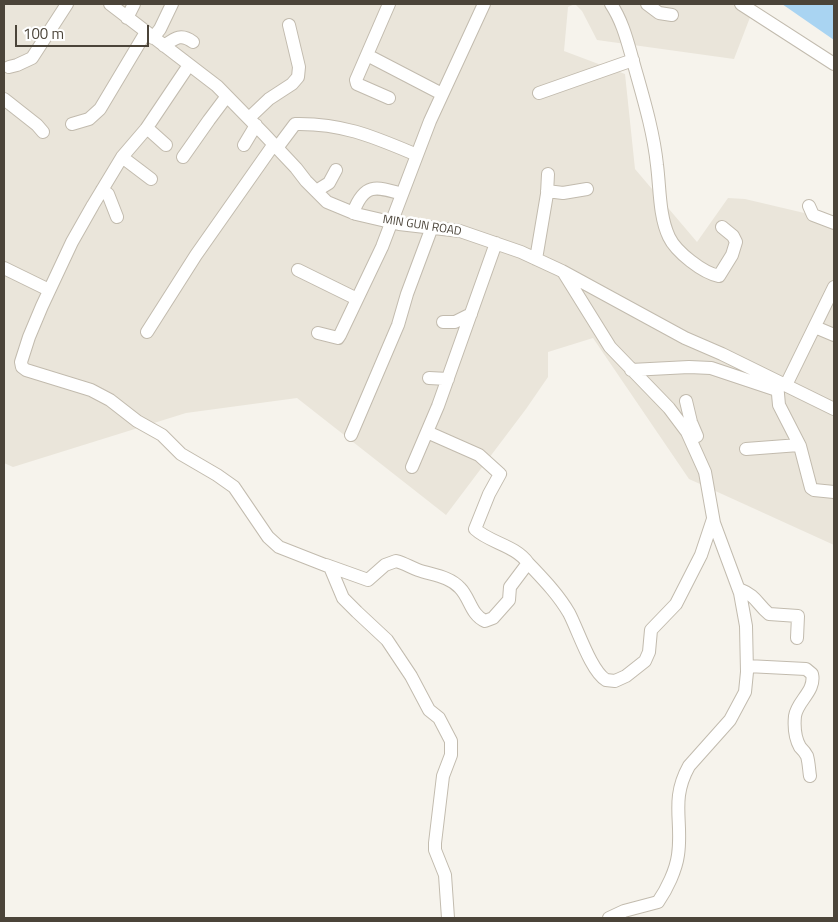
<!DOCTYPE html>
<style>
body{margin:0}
#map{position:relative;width:838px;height:922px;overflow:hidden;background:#f6f3ec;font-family:"Titillium Web",sans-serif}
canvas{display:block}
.frame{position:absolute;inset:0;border:5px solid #4b4439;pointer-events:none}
.scale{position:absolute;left:15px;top:25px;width:134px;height:22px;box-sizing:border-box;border:2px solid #4b4439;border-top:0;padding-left:6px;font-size:15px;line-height:18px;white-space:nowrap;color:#4b4439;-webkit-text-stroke:4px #fff;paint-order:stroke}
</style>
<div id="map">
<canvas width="838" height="922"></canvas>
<div class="frame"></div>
<div class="scale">100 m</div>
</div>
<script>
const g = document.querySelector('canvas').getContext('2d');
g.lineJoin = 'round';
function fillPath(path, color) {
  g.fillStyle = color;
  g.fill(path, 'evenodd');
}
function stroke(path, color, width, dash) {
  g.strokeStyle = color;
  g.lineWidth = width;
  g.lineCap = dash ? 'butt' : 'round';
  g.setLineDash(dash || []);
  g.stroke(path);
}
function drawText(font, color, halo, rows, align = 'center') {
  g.font = font + ' "Titillium Web",sans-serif';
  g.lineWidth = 5;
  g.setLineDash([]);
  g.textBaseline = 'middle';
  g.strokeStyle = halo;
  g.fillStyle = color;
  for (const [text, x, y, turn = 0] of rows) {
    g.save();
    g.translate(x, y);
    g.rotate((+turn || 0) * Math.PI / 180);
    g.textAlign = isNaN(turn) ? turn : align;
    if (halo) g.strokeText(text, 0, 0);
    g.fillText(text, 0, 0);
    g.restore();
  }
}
const residential = new Path2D(`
 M 4,4 L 575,4 L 568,7 L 564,51 L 625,74 L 635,169 L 697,242 L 728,198 L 745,199 L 834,220 L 834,545 L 689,479 L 593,338 L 548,352 L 548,377 L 526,409 L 446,515 L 297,398 L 186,413 L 13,467 L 4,463 Z
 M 575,4 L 747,4 L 754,7 L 734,59 L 597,40 L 582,11 Z`);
const water = new Path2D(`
 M 782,4 L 834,4 L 834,40 Z`);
const minor = new Path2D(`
 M 110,4 L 217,86 L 264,134 L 296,168 L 306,181 L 327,202 L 356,214 L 399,224 L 460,231 L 521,252 L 562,271 L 685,338 L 722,354 L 834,409
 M 611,4 C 621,19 626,36 631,54 C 641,91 653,127 657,165 C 660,188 659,216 669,237 C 676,252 703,273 719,276 L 732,255 L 736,242 L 733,236 L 722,227
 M 647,4 L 659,13 L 672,15
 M 741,4 L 834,64
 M 127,18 L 134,4
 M 153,38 L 160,29 L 172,4
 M 164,46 C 175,38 181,33 193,42
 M 367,55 L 442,94
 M 189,65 L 146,129 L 122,157 L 93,205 L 72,242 L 42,306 L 29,337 L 21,362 L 22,367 L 26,370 L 91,390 L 110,400 L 137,421 L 162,435 L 181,454 L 217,475 L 234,487 L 268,537 L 279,547 L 330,567 L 343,598 L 357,612 L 387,640 L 411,676 L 429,710 L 439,718 L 451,741 L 451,755 L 443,776 L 435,843 L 435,850 L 445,875 L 448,918
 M 9,67 L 17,65 L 32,58 L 67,4
 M 539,93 L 633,60
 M 389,98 L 357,84 L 356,80 L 389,4
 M 4,99 L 37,125 L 43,132
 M 249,118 L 269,99 L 292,84 L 298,77 L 299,67 L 289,25
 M 72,124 L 89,119 L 100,109 L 146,32
 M 147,128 L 166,145
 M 244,145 L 256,125
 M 277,148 L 295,124 C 343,123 374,137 417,155
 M 122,157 L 151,179
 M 183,157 L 209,120 L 227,96
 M 102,190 L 108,194 L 117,217
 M 316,191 L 329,183 L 336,170
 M 547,191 L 563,193 L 587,189
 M 809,206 L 813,215 L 834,223
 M 353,213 C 364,183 375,186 402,194
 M 536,259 L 547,194 L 548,174
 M 4,268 L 49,290
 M 298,270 L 357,299
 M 564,273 L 610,347 L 669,408 L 687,432 L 705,472 L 714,523 L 740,593 L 746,626 L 747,672 L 745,692 L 730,720 L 689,766 C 670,800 683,821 678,855 C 676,870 667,889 658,902 L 624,911 L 609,918
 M 443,322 L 455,322 L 471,314
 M 815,327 L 834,335
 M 147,332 L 196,255 L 274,144
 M 318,333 L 338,338 L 340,335 L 382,247 L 430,121 L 484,4
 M 631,370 L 689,367 L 711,368 L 777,390
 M 429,378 L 448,379
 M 777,383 L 779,405 L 800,446 L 811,488 L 814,490 L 834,492
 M 786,385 L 834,287
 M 686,401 L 691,422 L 697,436
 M 351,435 L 398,325 L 407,294 L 432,227
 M 746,449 L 799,445
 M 412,467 L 438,406 L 496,243
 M 528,563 C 543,579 558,594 569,613 C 578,630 591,671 606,680 L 615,681 L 626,676 L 645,661 L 649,652 L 651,630 L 676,604 L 701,555 L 713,519
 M 326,565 L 368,580 L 385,565 L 396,561 C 404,563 410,567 418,570 C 432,575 449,576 460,588 C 470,598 471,615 485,621 L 493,618 L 509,600 L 510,587 L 528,563 C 515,545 490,543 475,529 L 489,494 L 500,474 L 479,455 L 427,432
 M 739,589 C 757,596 756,603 769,614 L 798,616 L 797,638
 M 747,666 L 806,669 L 812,674 C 816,691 797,701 795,716 C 794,726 795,738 800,747 C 803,750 805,752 807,756 C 809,763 809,770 810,776`);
const streetNames = [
 ["MIN GUN ROAD",422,226,9]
];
fillPath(residential, '#eae5da');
fillPath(water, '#a9d4f2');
stroke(minor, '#c2bbae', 14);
stroke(minor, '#fff', 12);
drawText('12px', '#4b4439', '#fff', streetNames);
</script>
